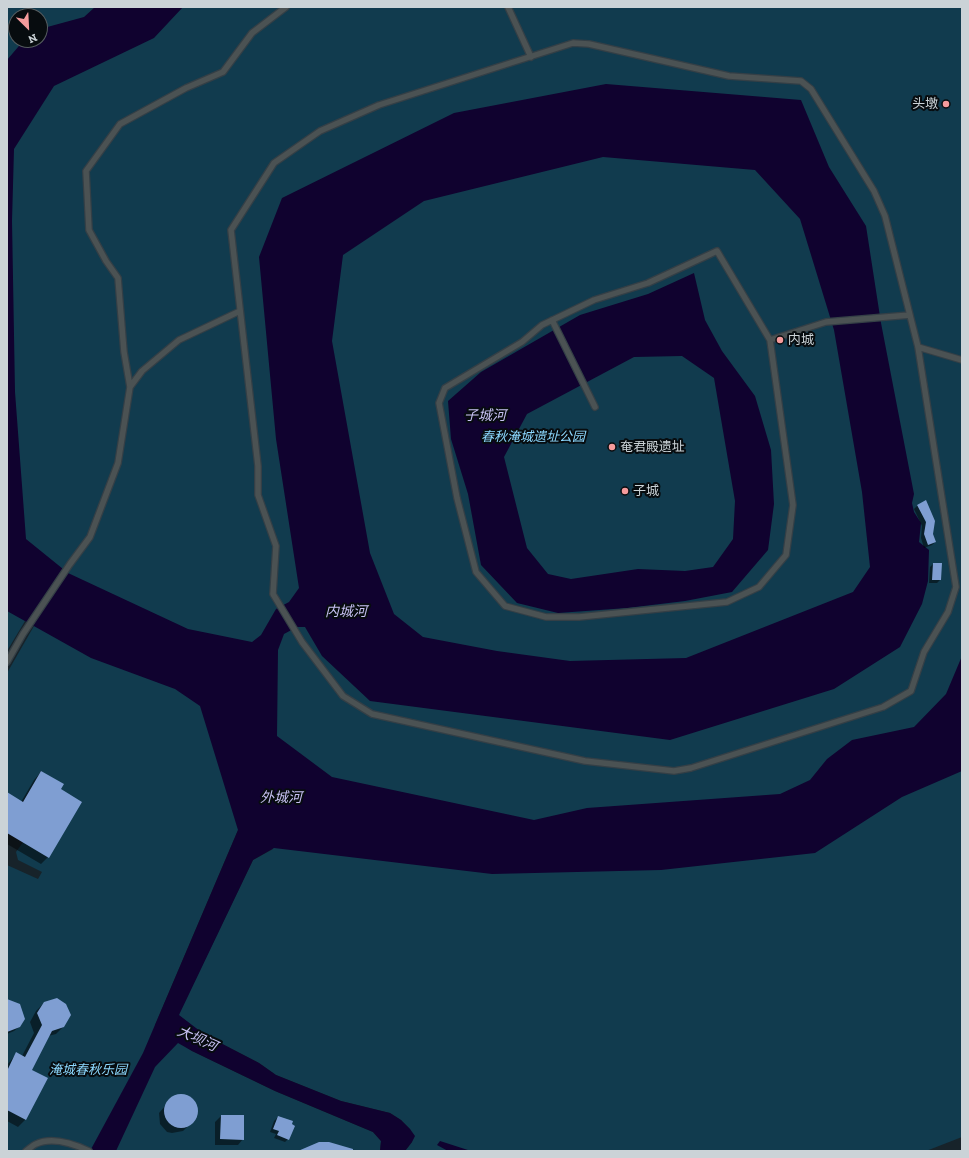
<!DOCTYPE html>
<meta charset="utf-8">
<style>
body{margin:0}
#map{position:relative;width:969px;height:1158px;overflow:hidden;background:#17232a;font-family:"Zilla Slab",serif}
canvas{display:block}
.frame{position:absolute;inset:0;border:8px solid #cbd3d7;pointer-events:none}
.north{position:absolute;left:8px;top:8px;width:40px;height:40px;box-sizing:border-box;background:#070c0f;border:1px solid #555c5f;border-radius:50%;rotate:156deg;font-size:11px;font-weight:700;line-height:16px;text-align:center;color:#cbd3d7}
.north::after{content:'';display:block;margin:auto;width:14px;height:18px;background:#f59b9c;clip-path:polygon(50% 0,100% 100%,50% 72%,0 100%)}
</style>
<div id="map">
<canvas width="969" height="1158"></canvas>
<div class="frame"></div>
<div class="north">N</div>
</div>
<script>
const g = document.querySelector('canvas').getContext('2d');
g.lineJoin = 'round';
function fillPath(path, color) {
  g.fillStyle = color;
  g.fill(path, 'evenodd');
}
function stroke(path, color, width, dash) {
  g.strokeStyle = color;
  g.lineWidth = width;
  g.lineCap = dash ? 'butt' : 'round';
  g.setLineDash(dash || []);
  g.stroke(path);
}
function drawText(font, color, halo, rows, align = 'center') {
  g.font = font + ' "Zilla Slab","Noto Sans SC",serif';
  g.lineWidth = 4;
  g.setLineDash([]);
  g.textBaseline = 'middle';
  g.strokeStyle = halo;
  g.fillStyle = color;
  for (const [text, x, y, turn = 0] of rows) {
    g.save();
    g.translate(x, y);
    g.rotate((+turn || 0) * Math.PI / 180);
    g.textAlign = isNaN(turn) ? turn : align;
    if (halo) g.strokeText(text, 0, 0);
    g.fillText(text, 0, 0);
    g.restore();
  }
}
const green = new Path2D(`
 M 7,7 L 962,7 L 962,1137 L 926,1151 L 405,1151 L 412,1142 L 410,1129 L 401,1120 L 390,1113 L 341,1101 L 276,1075 L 259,1063 L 205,1035 L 178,1015 L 253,860 L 273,849 L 238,830 L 155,1025 L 192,1051 L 275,1091 L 373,1132 L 381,1141 L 380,1151 L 7,1151 L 7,865 L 38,879 L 42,872 L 18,860 L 16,852 L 61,789 L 41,771 L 19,808 L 11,795 L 7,792 L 7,673 L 34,626 L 25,621 L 7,651 ZM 16,16 L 40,16 L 40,40 L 16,40 Z`);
const water = new Path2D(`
 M 95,7 L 183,7 L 154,38 L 54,86 L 14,149 L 12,221 L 15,392 L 26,539 L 68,573 L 188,629 L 252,642 L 261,635 L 276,609 L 289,602 L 299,588 L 276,439 L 259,257 L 282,198 L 454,113 L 606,84 L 801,100 L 829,167 L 866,226 L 881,323 L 914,494 L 912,503 L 914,512 L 921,523 L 919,542 L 929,550 L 928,581 L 922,604 L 900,647 L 834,689 L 670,740 L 370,701 L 322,656 L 305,627 L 297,627 L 284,634 L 278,650 L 277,736 L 332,777 L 534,820 L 587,808 L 780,794 L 810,780 L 827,759 L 852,740 L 914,727 L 946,694 L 962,656 L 962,771 L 902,797 L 815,853 L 661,870 L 492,874 L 274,848 L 253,860 L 179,1015 L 205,1035 L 259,1063 L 276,1075 L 341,1101 L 390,1113 L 401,1120 L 410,1129 L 415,1136 L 412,1142 L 405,1151 L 380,1151 L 381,1141 L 373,1132 L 275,1091 L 192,1051 L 178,1043 L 155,1067 L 116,1151 L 90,1151 L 143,1053 L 238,830 L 200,706 L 175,689 L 91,658 L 7,611 L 7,60 L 24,40 L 40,40 L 40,29 L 84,17 ZM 603,157 L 755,170 L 800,219 L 834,330 L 862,492 L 870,567 L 853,592 L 686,658 L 570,661 L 497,651 L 423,637 L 394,614 L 370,553 L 332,341 L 343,255 L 424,201 Z
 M 694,273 L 705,320 L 722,351 L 755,396 L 771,450 L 774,504 L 768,550 L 732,592 L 685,601 L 627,608 L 558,613 L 517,603 L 481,565 L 468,494 L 451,439 L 448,401 L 481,372 L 580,315 L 648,294 ZM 682,356 L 714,378 L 735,501 L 733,539 L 713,567 L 685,571 L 638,569 L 571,579 L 548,574 L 527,548 L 504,457 L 527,414 L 634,357 Z
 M 440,1141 L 471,1151 L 448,1151 L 437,1145 Z`);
const shadow = new Path2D(`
 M 918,505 L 935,542 L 932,545 L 924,548 L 921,538 L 922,526 L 914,509 Z
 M 933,564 L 940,580 L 937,583 L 929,583 L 930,567 Z
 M 41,772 L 59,790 L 48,857 L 41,864 L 7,844 L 7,793 L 21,802 L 34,780 Z
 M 7,1003 L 20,1026 L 14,1031 L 7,1034 Z
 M 44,1003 L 64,1026 L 56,1034 L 48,1036 L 31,1071 L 26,1119 L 18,1127 L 7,1121 L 7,1065 L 17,1053 L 22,1056 L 34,1033 L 30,1022 L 36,1011 Z
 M 182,1095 L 192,1099 L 195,1103 L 197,1113 L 196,1118 L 183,1131 L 172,1133 L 167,1132 L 160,1124 L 159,1113 L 172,1098 Z
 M 221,1116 L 243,1139 L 238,1145 L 215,1145 L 215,1122 Z
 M 278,1117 L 288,1139 L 285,1142 L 274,1138 L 276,1134 L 270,1132 L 274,1121 Z`);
const building = new Path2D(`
 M 926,500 L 935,521 L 933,534 L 936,542 L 928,545 L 924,534 L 926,522 L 917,505 Z
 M 933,563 L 942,563 L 941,580 L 932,580 Z
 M 41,771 L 64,784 L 61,789 L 82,802 L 49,858 L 7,833 L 7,792 L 23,802 Z
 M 57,998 L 66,1004 L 71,1015 L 64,1027 L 52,1031 L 32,1070 L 48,1078 L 26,1120 L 7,1110 L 7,1071 L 16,1052 L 25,1057 L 42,1025 L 37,1013 L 44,1002 Z
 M 7,999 L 20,1004 L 25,1019 L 20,1027 L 7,1032 Z
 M164 1111a17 17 0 1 1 34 0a17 17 0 1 1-34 0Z
 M 221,1115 L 244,1115 L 244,1140 L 220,1139 Z
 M 278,1116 L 293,1121 L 292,1124 L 295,1126 L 289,1140 L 277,1135 L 279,1131 L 273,1129 Z
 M 319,1142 L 329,1142 L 353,1149 L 353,1151 L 298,1151 Z`);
const lane = new Path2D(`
 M 508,7 L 531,57
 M 573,43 L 589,44 L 729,76 L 801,81 L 811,89 L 874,191 L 885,216 L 918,347 L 956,587 L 948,612 L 924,652 L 911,691 L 883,707 L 691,768 L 674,771 L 585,761 L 372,714 L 343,696 L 302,642 L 273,594 L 276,546 L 258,495 L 258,466 L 231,230 L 274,163 L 320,131 L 379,105 Z
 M 717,251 L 770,340 L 793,505 L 786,555 L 759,587 L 727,602 L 579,617 L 546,617 L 505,606 L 476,572 L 457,498 L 439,403 L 445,388 L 522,342 L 542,325 L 594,300 L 648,283 Z
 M 552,320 L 595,407
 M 770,340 L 826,322 L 910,315
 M 918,347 L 962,360
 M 130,387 L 124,352 L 118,278 L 106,261 L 89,230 L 86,171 L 120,124 L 186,88 L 223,72 L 252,33 L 286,7
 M 7,662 L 23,634 L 70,564 L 90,537 L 118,463 L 130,387 L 142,371 L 179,340 L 240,311
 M 26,1151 C 29,1149 33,1145 36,1144 C 53,1136 74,1144 89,1151`);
const markers = [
 [946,104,4,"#f59b9c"],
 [780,340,4,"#f59b9c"],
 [612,447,4,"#f59b9c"],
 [625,491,4,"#f59b9c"]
];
const poiNames = [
 ["头墩",938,104,"right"],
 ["内城",788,340],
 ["奄君殿遗址",620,447],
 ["子城",633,491]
];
const parkNames = [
 ["春秋淹城遗址公园",533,437],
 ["淹城春秋乐园",88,1070]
];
const waterNames = [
 ["子城河",485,416],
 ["内城河",346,612],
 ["外城河",281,798],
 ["大坝河",197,1039,24]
];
fillPath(green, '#113b4e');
fillPath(water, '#10022f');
fillPath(shadow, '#0007');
fillPath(building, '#7f9ed2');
stroke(lane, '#343f46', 8);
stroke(lane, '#4b5253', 5.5);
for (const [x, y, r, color] of markers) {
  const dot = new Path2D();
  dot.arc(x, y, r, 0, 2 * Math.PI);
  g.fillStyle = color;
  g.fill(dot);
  stroke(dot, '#070c0f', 1.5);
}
drawText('13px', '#cbd3d7', '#070c0f', poiNames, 'left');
drawText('italic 13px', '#8cd8fe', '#070c0f', parkNames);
drawText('italic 14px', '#c7c1f3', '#070c0f', waterNames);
</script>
